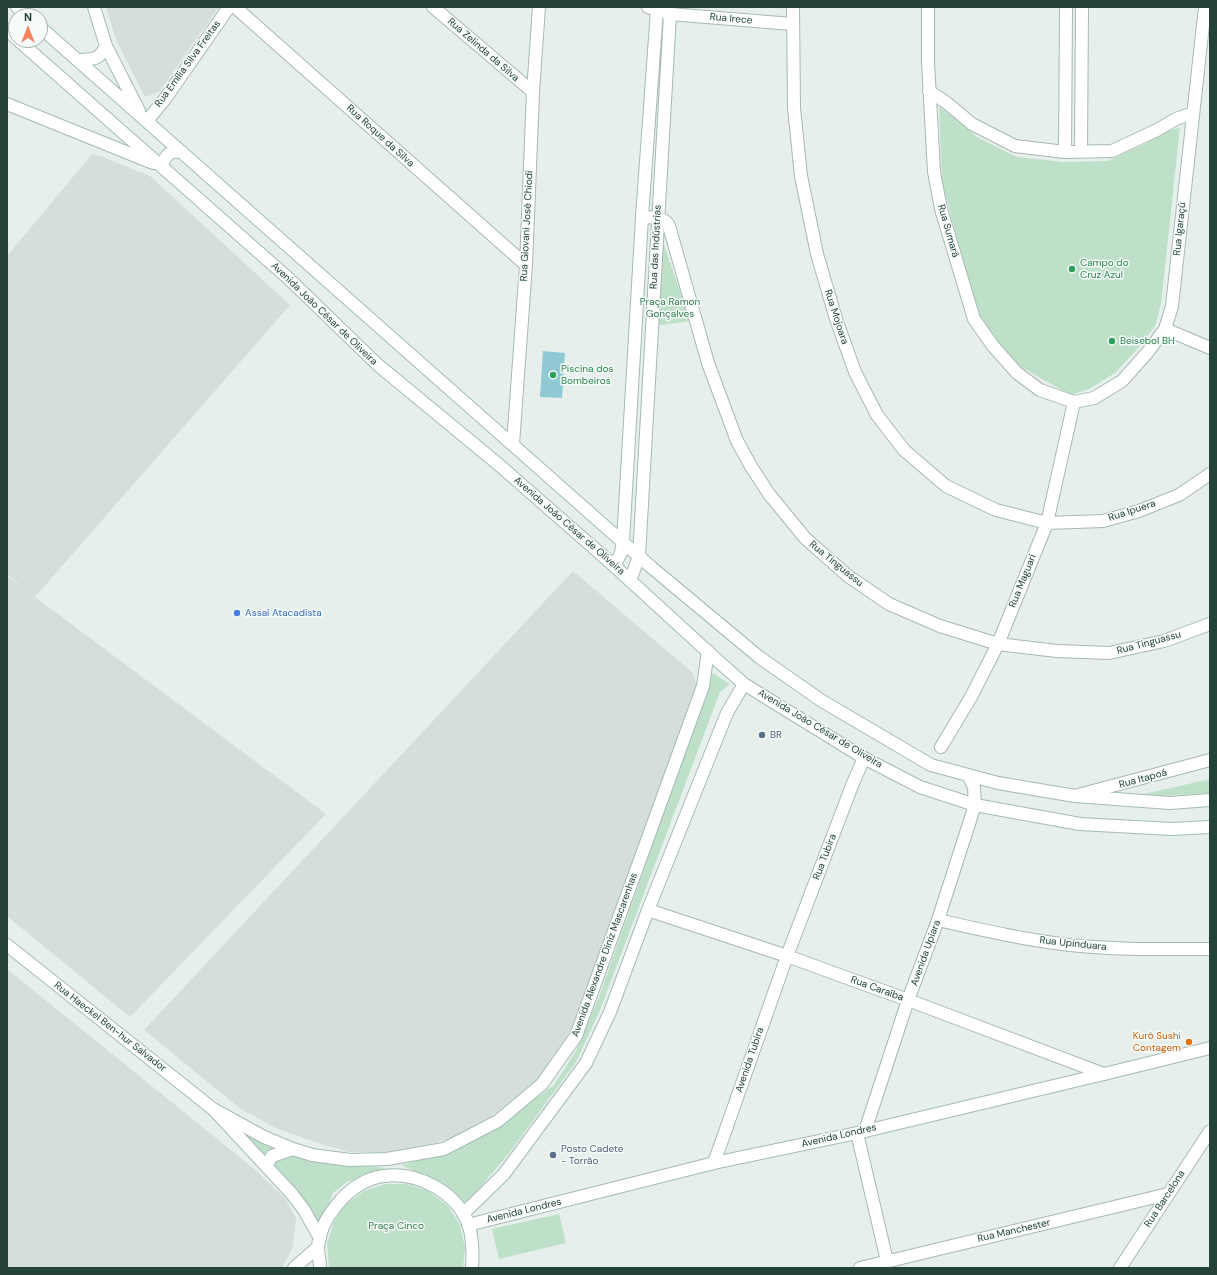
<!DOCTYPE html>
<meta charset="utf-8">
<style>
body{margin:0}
#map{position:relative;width:1217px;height:1275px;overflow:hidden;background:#e6efeb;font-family:"DM Sans",sans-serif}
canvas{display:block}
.frame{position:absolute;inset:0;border:8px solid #24423a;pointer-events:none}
.north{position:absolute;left:8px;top:8px;width:40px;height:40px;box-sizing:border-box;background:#f7fbf9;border:1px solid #a3b1ad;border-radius:50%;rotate:0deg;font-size:11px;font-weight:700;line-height:16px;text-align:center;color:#24423a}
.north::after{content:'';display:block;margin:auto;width:14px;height:18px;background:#f4845f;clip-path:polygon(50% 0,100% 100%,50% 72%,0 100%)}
</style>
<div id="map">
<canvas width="1217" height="1275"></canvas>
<div class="frame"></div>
<div class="north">N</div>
</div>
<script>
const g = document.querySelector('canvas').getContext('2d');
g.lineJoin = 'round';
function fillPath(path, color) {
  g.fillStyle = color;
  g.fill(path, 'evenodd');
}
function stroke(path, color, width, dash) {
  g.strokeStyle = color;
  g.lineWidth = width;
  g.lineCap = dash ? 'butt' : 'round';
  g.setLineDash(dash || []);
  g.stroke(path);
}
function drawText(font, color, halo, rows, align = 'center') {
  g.font = font + ' "DM Sans",sans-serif';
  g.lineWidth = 3;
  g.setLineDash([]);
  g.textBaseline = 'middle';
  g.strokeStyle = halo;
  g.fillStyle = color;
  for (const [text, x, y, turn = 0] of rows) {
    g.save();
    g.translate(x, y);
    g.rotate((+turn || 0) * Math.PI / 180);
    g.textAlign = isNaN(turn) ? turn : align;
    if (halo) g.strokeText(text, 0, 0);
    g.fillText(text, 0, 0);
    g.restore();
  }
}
const built = new Path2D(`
 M 106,7 L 219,7 L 159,92 L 145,97 L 116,40 Z
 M 93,153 L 150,176 L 290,305 L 35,597 L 326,814 L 130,1017 L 7,916 L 7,576 L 25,589 L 7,574 L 7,256 Z
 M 573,571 L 692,672 L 697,685 L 577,1017 L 567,1037 L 539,1078 L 506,1107 L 456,1137 L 400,1152 L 348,1152 L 312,1141 L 278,1129 L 242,1110 L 144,1030 Z
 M 7,969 L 252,1167 L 286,1199 L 296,1219 L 293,1247 L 282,1268 L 7,1268 Z`);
const green = new Path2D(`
 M 939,107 L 954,117 L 977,137 L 1017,157 L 1063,162 L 1107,161 L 1147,143 L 1165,132 L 1180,127 L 1161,304 L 1155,326 L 1138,348 L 1115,373 L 1089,389 L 1071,395 L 1019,366 L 996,342 L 979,316 L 966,274 L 942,181 Z
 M 660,233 L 690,321 L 654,326 Z
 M 713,673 L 730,684 L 720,692 L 600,1010 L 576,1062 L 510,1152 L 466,1204 L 446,1186 L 401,1165 L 451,1152 L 483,1136 L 554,1085 L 576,1051 L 599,997 Z
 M 1210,779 L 1210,793 L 1127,798 Z
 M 233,1125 L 276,1150 L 263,1156 Z
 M 282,1154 L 300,1155 L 331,1162 L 386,1168 L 347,1182 L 333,1193 L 319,1232 L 298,1194 L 284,1176 L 271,1163 Z
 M 385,1184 L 407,1184 L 429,1191 L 448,1206 L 460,1225 L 465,1248 L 463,1268 L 329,1268 L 327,1243 L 334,1222 L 346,1204 L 364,1191 Z
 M 559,1214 L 566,1243 L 499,1259 L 492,1229 Z`);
const water = new Path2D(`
 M 543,351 L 565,353 L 562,398 L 540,397 Z`);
const street = new Path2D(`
 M 235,7 L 526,265
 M 433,7 L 533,92
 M 648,7 L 670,14 L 792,24
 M 793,7 L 794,108 L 801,176 L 817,254 L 836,319 L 855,372 L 877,415 L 904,450 L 946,486 L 996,510 L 1047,523 L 1103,521 L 1139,511 L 1179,495 L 1210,474
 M 928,7 L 928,62 L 934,172 L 941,209 L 974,319 L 993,346 L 1017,373 L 1040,390 L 1074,402
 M 929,91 L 947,103 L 972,124 L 1015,146 L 1065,152 L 1112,151 L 1157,130 L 1176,119 L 1193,113
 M 147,121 L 165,99 L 229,7
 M 1081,151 L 1082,7
 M 1065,152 L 1066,7
 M 642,217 C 652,218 664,216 669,226 L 708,363 L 737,441 L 752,468 L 769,494 L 805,538 L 848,576 L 889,604 L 940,626 L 998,644 L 1057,651 L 1109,653 L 1164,641 L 1210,624
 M 1165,329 L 1210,348
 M 1074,402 L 1094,398 L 1122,381 L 1147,353 L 1165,329 L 1172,306 L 1205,7
 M 513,444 L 526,265 L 533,92 L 539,7
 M 941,747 L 971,697 L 998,644 L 1047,523 L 1074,402
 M 1078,795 L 1210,760
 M 648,910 L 787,956 L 908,1000 L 1104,1074
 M 938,920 C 982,930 1025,940 1070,945 C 1116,950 1163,949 1210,949
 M 865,1131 L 908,1000 L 938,920 L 975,805 L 974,787 L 968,775
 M 857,1133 L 887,1261
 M 714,1163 L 787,956 L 853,783 L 864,758
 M 860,1268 L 1168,1194
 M 1120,1268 L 1210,1131`);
const secondary = new Path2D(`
 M 17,7 L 27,16
 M 94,7 L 106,46 L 139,111
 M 40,27 L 651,567 L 759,657 L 822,701 L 931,765 L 998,783 L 1075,796 L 1170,803 L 1210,800
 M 7,30 L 16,38
 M 18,40 L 288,278 L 378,365 L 498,464 L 611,563 L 718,661 L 744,684 L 864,758 L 920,787 L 975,805 L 1080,824 L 1172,829 L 1210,827
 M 78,60 C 92,59 99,61 106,46
 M 7,104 L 153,163
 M 162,166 C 166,154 169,151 182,152
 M 614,566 L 621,553 L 623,541 L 642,217 L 657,10 L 659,7
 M 630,581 L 639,556 L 670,14 L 668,7
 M 7,945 L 213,1109 L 292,1194 L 304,1210 L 320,1238
 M 213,1109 L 264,1137 L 293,1149 L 312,1155 L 350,1160 L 387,1159 L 444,1149 L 498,1121 L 542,1084 L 576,1036 L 703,686 L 708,651
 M 266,1166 L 272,1156 L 293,1149
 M 463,1214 L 504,1174 L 586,1063 L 610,1012 L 648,910 L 727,713 L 744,684
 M 468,1225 L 714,1163 L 857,1133 L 1104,1074 L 1210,1048
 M 294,1268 L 318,1247
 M 320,1268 C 320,1261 318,1254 318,1247 C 319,1232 327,1217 336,1206 C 347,1191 365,1178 384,1176 C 418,1171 458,1193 469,1226 C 473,1240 473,1253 472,1268`);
const markers = [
 [1072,269,4,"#2e9e5b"],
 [1112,341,4,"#2e9e5b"],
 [553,375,4,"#2e9e5b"],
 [237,613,4,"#3f7fe0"],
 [762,735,4,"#5c6f8a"],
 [1189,1042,4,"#e8710a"],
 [553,1155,4,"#5c6f8a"]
];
const streetNames = [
 ["Rua Irece",731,19,5],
 ["Rua Zelinda da Silva",483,50,41],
 ["Rua Emília Silva Freitas",188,64,-54],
 ["Rua Roque da Silva",380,136,42],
 ["Rua Giovani José Chiodi",527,226,-87],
 ["Rua Igaraçú",1180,229,-84],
 ["Rua Sumarã",948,231,74],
 ["Rua das Indústrias",656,247,-87],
 ["Avenida João César de Oliveira",324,314,44],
 ["Rua Mojoara",836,317,72],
 ["Rua Ipuera",1132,511,-18],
 ["Avenida João César de Oliveira",569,526,41],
 ["Rua Tinguassu",836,564,39],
 ["Rua Maguari",1023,581,-68],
 ["Rua Tinguassu",1149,643,-15],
 ["Avenida João César de Oliveira",820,729,31],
 ["Rua Itapoá",1143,779,-15],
 ["Rua Tubira",825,857,-69],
 ["Rua Upinduara",1073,944,6],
 ["Avenida Upiara",926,953,-70],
 ["Avenida Alexandre Diniz Mascarenhas",605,955,-70],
 ["Rua Caraíba",877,989,20],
 ["Rua Haeckel Ben-hur Salvador",110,1027,38],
 ["Avenida Tubira",750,1060,-71],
 ["Avenida Londres",839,1136,-13],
 ["Rua Barcelona",1165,1199,-57],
 ["Avenida Londres",524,1211,-14],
 ["Rua Manchester",1014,1231,-13]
];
const leisureNames = [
 ["Campo do",1080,263],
 ["Cruz Azul",1080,275],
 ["Beisebol BH",1120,341],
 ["Piscina dos",561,369],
 ["Bombeiros",561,381]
];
const parkNames = [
 ["Praça Ramon",670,302],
 ["Gonçalves",670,314],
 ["Praça Cinco",396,1226]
];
const shopNames = [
 ["Assaí Atacadista",245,613]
];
const serviceNames = [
 ["BR",770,735],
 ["Posto Cadete",561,1149],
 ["- Torrão",561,1161]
];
const foodNames = [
 ["Kurô Sushi",1181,1036],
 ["Contagem",1181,1048]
];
fillPath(built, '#d4dfda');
fillPath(green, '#bfe0c8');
fillPath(water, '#8ec9d4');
stroke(street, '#a8b8b2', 14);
stroke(secondary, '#a4bbb3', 14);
stroke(street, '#fff', 12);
stroke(secondary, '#fff', 12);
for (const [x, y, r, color] of markers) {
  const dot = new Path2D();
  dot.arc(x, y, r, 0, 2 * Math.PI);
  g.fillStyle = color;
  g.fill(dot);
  stroke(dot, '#f7fbf9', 1.5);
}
drawText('10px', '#24423a', '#f7fbf9', streetNames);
drawText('10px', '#27864d', '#f7fbf9', leisureNames, 'left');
drawText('10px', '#2d7a4b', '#f7fbf9', parkNames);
drawText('10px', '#366cbe', '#f7fbf9', shopNames, 'left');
drawText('10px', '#4e5e75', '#f7fbf9', serviceNames, 'left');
drawText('10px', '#c56008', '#f7fbf9', foodNames, 'right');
</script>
